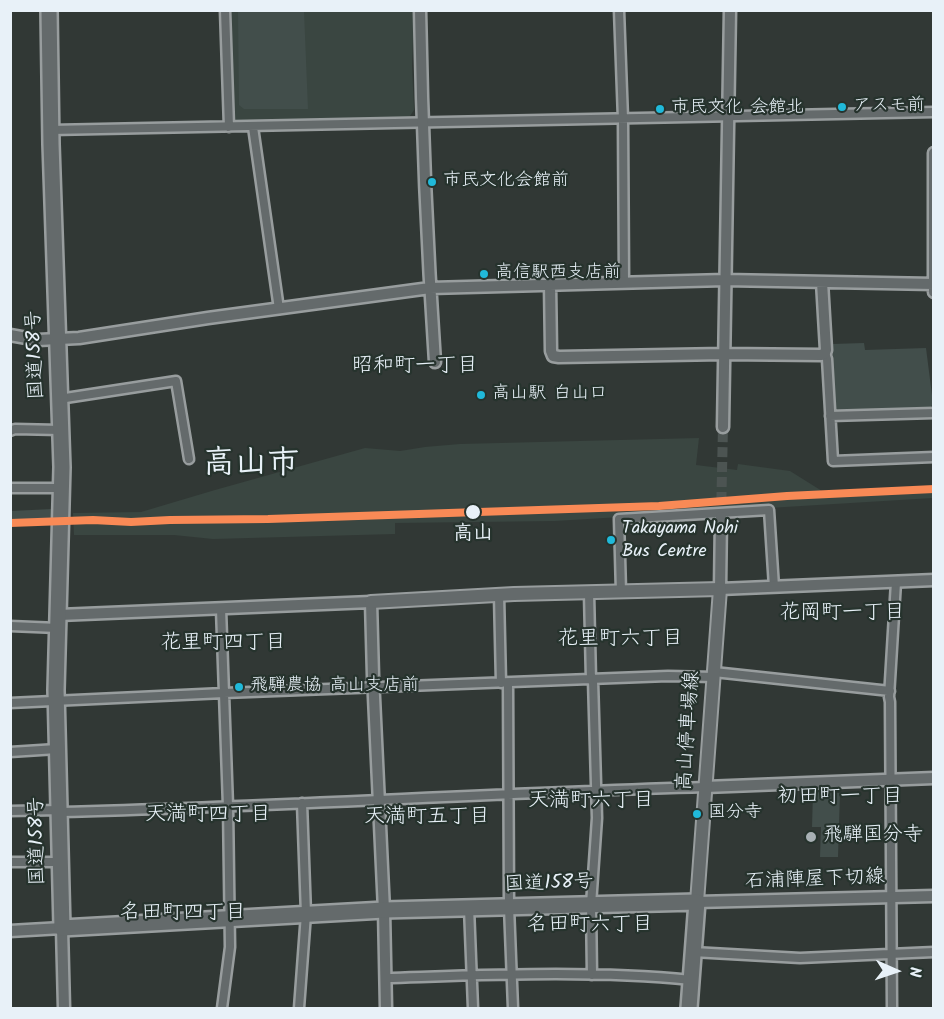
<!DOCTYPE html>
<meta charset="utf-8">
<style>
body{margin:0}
#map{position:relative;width:944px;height:1019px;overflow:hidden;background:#313835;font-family:Kalam,sans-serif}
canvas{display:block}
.frame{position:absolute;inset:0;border:12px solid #e8f1f8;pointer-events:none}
.north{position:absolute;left:866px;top:941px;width:60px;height:60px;-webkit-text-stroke:4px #26332d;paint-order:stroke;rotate:93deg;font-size:16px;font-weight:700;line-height:24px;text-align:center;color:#e8f1f8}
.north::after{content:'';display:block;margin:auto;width:21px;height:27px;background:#e8f1f8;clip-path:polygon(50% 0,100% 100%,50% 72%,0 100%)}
</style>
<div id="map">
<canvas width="944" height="1019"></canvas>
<div class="frame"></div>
<div class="north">N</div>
</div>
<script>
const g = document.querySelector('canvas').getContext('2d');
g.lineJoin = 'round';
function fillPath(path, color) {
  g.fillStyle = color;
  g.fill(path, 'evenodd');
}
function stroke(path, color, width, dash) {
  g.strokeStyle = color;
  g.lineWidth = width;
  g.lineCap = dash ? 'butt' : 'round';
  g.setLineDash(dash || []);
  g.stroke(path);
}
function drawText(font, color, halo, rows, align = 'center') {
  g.font = font + ' Kalam,"Klee One",sans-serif';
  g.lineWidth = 4.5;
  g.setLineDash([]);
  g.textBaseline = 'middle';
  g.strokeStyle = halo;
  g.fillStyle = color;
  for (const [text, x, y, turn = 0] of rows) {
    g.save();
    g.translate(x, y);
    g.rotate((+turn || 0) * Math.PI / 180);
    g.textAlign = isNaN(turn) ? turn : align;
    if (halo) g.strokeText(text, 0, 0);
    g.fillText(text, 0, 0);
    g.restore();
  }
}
const built = new Path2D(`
 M 228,11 L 414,11 L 412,65 L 414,110 L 408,119 L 233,121 Z
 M 699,438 L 696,465 L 737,470 L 738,464 L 790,471 L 822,491 L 934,488 L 933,498 L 555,521 L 395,523 L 395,534 L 213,539 L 174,535 L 74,535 L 73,513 L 141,512 L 215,490 L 365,448 L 400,451 L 425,447 L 460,444 Z`);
const green = new Path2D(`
 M 238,11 L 304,11 L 308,109 L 244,109 L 239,105 Z
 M 864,343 L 865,350 L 926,348 L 933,403 L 931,407 L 837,412 L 834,409 L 832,344 Z
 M 52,509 L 53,518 L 11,520 L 11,511 Z
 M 813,792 L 840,793 L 838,857 L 820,857 L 821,827 L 812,827 Z`);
const secondaryTunnel = new Path2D(`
 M 721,517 L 723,427`);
const street = new Path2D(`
 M 225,10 L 229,127
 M 619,10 L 623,119 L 624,282
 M 253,127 L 279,309
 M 51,130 L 934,112
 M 825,353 L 827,359 L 833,461 L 934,457
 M 59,399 L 176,381 L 189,459
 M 830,416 L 934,413
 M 10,431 L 15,429 L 60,430
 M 10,488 L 62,488
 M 621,592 L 619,519 L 769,510 L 774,587
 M 589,593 L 591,680
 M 499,595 L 501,683
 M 221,609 L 228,806 L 230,947 L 222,1008
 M 10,626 L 58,628
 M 714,672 L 890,691
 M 508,683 L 509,907 L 513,1008
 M 10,703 L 224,693 L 668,676 L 714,677
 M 10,752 L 57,749
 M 10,811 L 59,810
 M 59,812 C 275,807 490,793 705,787
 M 10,862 L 60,862
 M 469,908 L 473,1008
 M 693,952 L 800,958 L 934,952
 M 592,975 L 591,905 L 597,818 L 593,680
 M 386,978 C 487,975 590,970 691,980
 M 299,1008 L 306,914 L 302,803
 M 892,1008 L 890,702 L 889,697 L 896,582`);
const secondary = new Path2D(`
 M 420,10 C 422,128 427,245 435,362
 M 934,153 L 934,292
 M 550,284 L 551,351 L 553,356 L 559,357 L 723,354 L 821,355 L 825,353 L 826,350 L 822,282
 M 10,335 L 38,340 L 79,338 L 208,318 L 430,288 L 725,280 L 934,284
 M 723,427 L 730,10
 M 721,517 L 720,589 L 934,580
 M 59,615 L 371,602 L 373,676 L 384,910 L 386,1008
 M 705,787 L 934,778
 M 697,902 L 934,896
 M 10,931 L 62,928 L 64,1008`);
const primary = new Path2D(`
 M 371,602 L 514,594 L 720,589 L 697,902`);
const highway = new Path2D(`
 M 49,10 L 51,144 L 62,467 L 56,690 L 62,928 L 384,910 L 697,902 L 689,1008`);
const rail1 = new Path2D(`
 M 10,523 L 93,520 L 131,522 L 170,520 L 268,519 L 659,506 L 787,496 L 934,489`);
const markers = [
 [842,107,5,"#20b9da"],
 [660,109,5,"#20b9da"],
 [432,182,5,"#20b9da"],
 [484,274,5,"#20b9da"],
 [481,395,5,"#20b9da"],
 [473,512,8,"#e8f1f8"],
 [611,540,5,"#20b9da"],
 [239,687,5,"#20b9da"],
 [697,814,5,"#20b9da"],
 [811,837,6,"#a8b0b4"]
];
const busNames = [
 ["アスモ前",853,107],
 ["市民文化 会館北",671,109],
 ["市民文化会館前",443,182],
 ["高信駅西支店前",495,274],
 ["高山駅 白山口",492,395],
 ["Takayama Nohi",622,530],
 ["Bus Centre",622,553],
 ["飛騨農協 高山支店前",250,687],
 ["国分寺",708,814]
];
const streetNames = [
 ["国道158号",37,355,-92],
 ["高山停車場線",690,731,-86],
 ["国道158号",39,841,-91],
 ["石浦陣屋下切線",815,881,-2],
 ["国道158号",549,885,-2]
];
const stopNames = [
 ["高山",473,536]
];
const poiNames = [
 ["飛騨国分寺",823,837]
];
const neighbourhoodNames = [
 ["昭和町一丁目",415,367],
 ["花岡町一丁目",842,614],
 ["花里町六丁目",620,640],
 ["花里町四丁目",223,644],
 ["初田町一丁目",840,798],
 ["天満町六丁目",591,802],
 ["天満町四丁目",208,816],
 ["天満町五丁目",427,818],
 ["名田町四丁目",183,914],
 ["名田町六丁目",590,926]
];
const townNames = [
 ["高山市",251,467]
];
fillPath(built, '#3a4641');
fillPath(green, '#424e4b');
stroke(secondaryTunnel, '#4c5452', 10, [10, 5]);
stroke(street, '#989d9e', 13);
stroke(secondary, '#989d9e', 15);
stroke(primary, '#989d9e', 16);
stroke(highway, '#989d9e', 20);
stroke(street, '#646a6b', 8);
stroke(secondary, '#646a6b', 10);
stroke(primary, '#646a6b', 12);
stroke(highway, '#646a6b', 15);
stroke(rail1, '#f98a56', 8);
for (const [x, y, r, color] of markers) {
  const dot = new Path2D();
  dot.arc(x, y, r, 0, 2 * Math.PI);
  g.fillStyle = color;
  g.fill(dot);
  stroke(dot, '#26332d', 2);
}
drawText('18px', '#e8f1f8', '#26332d', busNames, 'left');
drawText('20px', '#e8f1f8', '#26332d', streetNames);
drawText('bold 20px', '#e8f1f8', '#26332d', stopNames);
drawText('20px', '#e8f1f8', '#26332d', poiNames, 'left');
drawText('21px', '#e8f1f8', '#26332d', neighbourhoodNames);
drawText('bold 32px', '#e8f1f8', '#26332d', townNames);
</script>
